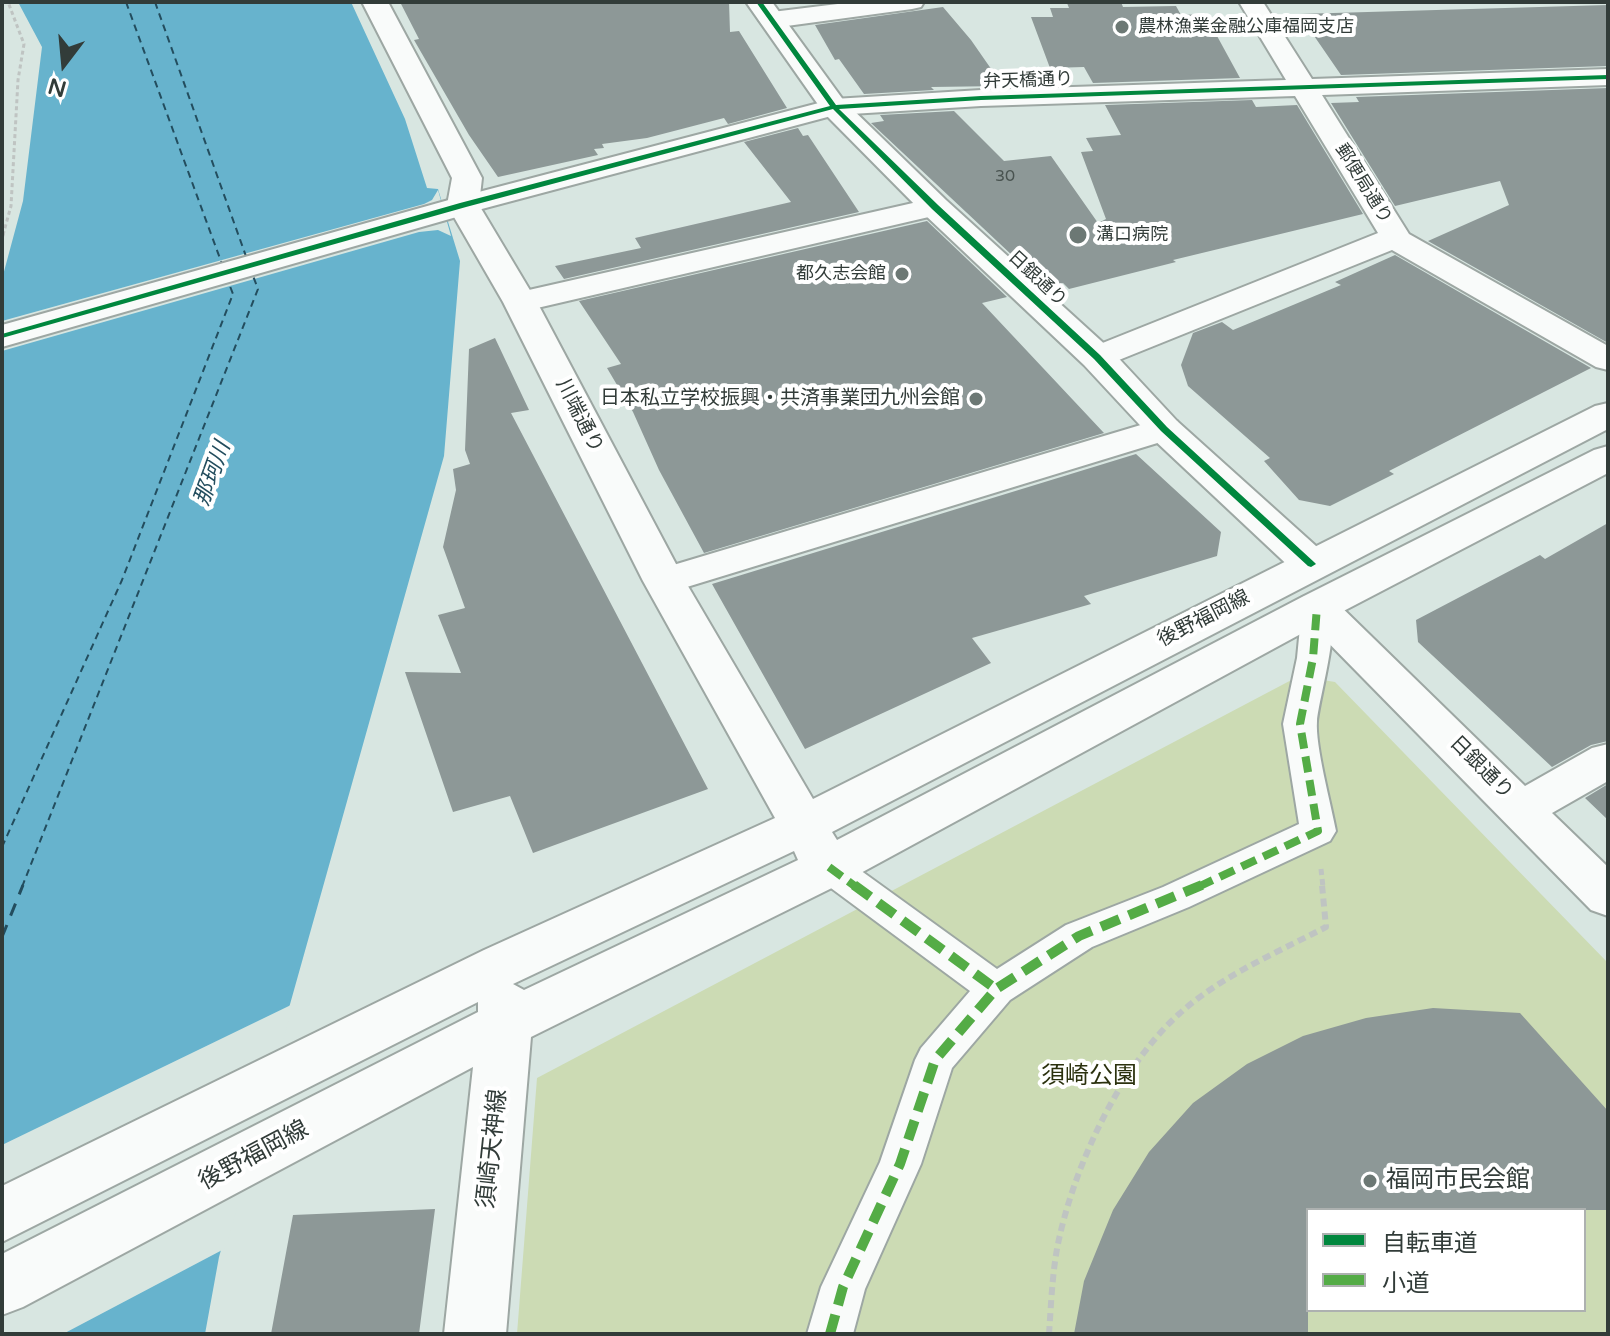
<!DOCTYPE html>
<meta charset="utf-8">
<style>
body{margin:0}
#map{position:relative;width:1610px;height:1336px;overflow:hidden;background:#d8e6e1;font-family:"Varela Round","Noto Sans JP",sans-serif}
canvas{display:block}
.frame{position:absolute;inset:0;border:4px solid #323c39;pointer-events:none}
.legend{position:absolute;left:1306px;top:1208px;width:280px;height:104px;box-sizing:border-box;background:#fff;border:2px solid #adb1b0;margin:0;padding:10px 14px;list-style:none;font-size:24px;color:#323c39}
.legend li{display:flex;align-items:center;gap:16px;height:40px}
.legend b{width:40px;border:2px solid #adb1b0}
.north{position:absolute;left:24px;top:24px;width:80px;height:80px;-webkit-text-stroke:6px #fff;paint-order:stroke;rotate:196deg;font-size:22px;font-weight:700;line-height:32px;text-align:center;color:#323c39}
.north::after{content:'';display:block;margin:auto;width:28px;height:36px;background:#323c39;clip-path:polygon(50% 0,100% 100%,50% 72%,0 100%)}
</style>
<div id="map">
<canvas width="1610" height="1336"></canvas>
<div class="frame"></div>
<ul class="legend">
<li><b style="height:10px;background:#00873e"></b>自転車道</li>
<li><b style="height:10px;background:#54ac46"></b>小道</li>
</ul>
<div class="north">N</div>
</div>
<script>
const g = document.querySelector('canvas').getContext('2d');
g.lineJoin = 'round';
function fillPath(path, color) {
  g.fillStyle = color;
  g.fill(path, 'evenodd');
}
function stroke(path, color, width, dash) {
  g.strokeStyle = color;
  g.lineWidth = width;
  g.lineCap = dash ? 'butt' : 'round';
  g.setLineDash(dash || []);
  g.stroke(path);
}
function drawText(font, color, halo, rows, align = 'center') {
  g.font = font + ' "Varela Round","Noto Sans JP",sans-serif';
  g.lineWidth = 8;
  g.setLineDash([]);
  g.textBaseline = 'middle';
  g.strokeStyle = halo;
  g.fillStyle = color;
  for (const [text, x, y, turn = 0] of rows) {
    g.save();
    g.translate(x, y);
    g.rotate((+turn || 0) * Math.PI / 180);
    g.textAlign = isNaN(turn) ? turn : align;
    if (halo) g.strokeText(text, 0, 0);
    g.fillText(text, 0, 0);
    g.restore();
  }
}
const green = new Path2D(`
 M 1299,676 L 1335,682 L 1608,963 L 1608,1334 L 517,1334 L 537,1078 ZM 1308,1210 L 1584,1210 L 1584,1310 L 1308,1310 Z`);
const water = new Path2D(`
 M 18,2 L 351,2 L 405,119 L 427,188 L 438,189 L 460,261 L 444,456 L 219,1257 L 205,1334 L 2,1334 L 2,279 L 23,201 L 42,47 Z`);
const pier = new Path2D(`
 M 438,190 L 451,236 L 438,230 L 419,232 L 2,351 L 2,321 L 424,204 L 432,200 Z
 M 293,1004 L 226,1248 L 63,1334 L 2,1334 L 2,1145 Z`);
const ferryFar1 = new Path2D(`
 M 126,2 L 222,264
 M 155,2 L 247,259
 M 2,847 L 122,580 L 233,294 L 228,281
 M 22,887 L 258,289 L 253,276`);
const ferry = new Path2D(`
 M 2,937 L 23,885`);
const building = new Path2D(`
 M 400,2 L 729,2 L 730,32 L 739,31 L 787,108 L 728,124 L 724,118 L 647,138 L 602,144 L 604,148 L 594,149 L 598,155 L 498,177 L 469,135 L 414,40 L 419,39 Z
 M 1121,2 L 1123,7 L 1176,6 L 1181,15 L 1205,14 L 1240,78 L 1093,83 L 1084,67 L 1050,68 L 1031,17 L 1053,17 L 1050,8 L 1069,8 L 1067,3 Z
 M 1608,5 L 1608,66 L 1341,75 L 1299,14 Z
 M 943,7 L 971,40 L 1003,86 L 931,87 L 934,90 L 864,94 L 839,59 L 835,60 L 815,25 Z
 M 1608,88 L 1608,343 L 1428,241 L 1509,205 L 1500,181 L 1395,206 L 1331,103 L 1359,102 L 1356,97 Z
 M 1252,100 L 1256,107 L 1297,105 L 1363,214 L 1173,260 L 1176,262 L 1069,289 L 1063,283 L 1046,287 L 871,123 L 884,121 L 880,115 L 954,111 L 1004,161 L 1051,156 L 1098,223 L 1106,219 L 1081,152 L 1093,151 L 1086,138 L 1121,135 L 1105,105 Z
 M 798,128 L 803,136 L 808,135 L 859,212 L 564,279 L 555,266 L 641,248 L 635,238 L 791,202 L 744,142 Z
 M 927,221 L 1007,297 L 982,303 L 1104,433 L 704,553 L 659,470 L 633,412 L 607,368 L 621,364 L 579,301 Z
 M 1395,255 L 1591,368 L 1389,471 L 1394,474 L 1330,506 L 1299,500 L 1264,461 L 1270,458 L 1188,386 L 1181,365 L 1193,333 L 1222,322 L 1233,330 L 1341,285 L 1335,282 Z
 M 495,338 L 529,410 L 511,413 L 708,789 L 533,853 L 510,796 L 453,812 L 405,672 L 461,673 L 438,615 L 465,608 L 443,547 L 456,490 L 453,469 L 470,464 L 465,450 L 469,349 Z
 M 1136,454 L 1221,532 L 1217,556 L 1084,596 L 1091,604 L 972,638 L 991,663 L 805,749 L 712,584 Z
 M 1608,523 L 1608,741 L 1591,745 L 1552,767 L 1418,642 L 1416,620 L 1540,555 L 1545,559 Z
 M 1608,784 L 1608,820 L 1585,798 Z
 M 1433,1008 L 1520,1013 L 1608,1111 L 1608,1210 L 1308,1210 L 1308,1334 L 1074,1334 L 1084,1281 L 1113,1210 L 1149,1152 L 1193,1103 L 1247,1064 L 1303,1036 L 1366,1018 Z
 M 435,1209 L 419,1334 L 271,1334 L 293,1215 Z`);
const pathFar3 = new Path2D(`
 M 3,235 L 11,206 L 18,80 L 24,44 L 8,2`);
const pathFar2 = new Path2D(`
 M 2,237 L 3,233`);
const pathFar1 = new Path2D(`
 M 1321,869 L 1323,887`);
const path = new Path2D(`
 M 1049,1334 C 1051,1306 1052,1277 1057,1249 C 1072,1170 1119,1068 1179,1014 C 1221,976 1276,953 1326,927 L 1322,885`);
const pedestrian = new Path2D(`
 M 1317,597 L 1328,600 C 1342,622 1320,693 1317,721 C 1315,745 1331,804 1336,831 L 1330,841 L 1189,907 L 1092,947 L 1010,1000 L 952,1068 L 921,1164 L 865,1289 L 853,1334 L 807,1334 L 821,1287 L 880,1162 L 915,1060 L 921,1048 L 970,991 L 816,877 L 811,867 L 816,857 L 829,853 L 842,857 L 997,969 L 1066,925 L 1163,887 L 1299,824 L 1283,724 L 1297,658 L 1302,607 L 1306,600 Z`);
const minor = new Path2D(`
 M 854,2 L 924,2 L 921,7 L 912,9 L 772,28 L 763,25 L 759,20 L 763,15 L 772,12 Z
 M 1239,2 L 1263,2 L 1312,79 L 1608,69 L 1608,85 L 1322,95 L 1409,234 L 1608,346 L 1608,370 L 1596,367 L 1392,250 L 1109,364 L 1097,367 L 1085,364 L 1080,357 L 1085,350 L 1378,233 L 1295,96 L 981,106 L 835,115 L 463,214 L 452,211 L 448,205 L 452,199 L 834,99 L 981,90 L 1286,80 Z
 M 935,198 L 946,201 L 950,207 L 946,213 L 520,312 L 508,309 L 504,302 L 508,295 L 520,292 Z
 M 1164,418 L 1177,421 L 1182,429 L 1177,437 L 664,594 L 650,590 L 644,581 L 650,572 Z
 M 1317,593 L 1331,597 L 1525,786 L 1592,748 L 1608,744 L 1608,781 L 1552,813 L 1608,867 L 1608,916 L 1591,910 L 1303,617 L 1297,607 L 1303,597 Z`);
const tertiary = new Path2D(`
 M 746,2 L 772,2 L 844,101 L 946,200 L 1110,349 L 1177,421 L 1326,555 L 1332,564 L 1326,573 L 1311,577 L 1296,573 L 1151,437 L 1084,365 L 924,214 L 824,113 Z
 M 463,196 L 474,198 L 479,205 L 474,212 L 2,347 L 2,325 Z`);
const secondary = new Path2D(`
 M 362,2 L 388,2 L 482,178 L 479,205 L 537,302 L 685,581 L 813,799 L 1595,406 L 1608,403 L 1608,429 L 832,832 L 837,840 L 1302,597 L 1594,450 L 1608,446 L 1608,473 L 1332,617 L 846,881 L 531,1037 L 506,1334 L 444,1334 L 473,1067 L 23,1307 L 2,1315 L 2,1254 L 478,1012 L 478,1002 L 2,1242 L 2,1186 L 484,950 L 775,818 L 643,581 L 503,302 L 447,205 L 452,178 ZM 794,851 L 798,860 L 524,990 L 513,984 Z`);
const quietFar1 = new Path2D(`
 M 829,867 L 856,887
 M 1198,887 L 1318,831 L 1300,724 L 1313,658 L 1317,607`);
const quiet = new Path2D(`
 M 854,885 L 996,989
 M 830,1334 L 843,1287 L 900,1164 L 935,1060 L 996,989 L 1079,936 L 1202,885`);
const cycleway = new Path2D(`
 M 756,2 L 762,2 L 836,105 L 981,96 L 1608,75 L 1608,79 L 981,100 L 839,109 L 938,205 L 1100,355 L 1167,427 L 1314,562 L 1316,564 L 1311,567 L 1308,566 L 1161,431 L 1094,359 L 932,209 L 833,109 L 466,207 L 2,338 L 2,334 L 460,203 L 830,106 Z`);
const markers = [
 [1122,27,8,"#6c7874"],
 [1078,235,10,"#6c7874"],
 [902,274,8,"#6c7874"],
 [976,399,8,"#6c7874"],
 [1370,1181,8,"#6c7874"]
];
const numberNames = [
 ["30",1005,177]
];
const farPoinames = [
 ["農林漁業金融公庫福岡支店",1138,27],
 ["溝口病院",1096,235],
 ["都久志会館",886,274,"right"]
];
const farStreetnames = [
 ["弁天橋通り",1028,81,-2],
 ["郵便局通り",1363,184,58],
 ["日銀通り",1037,279,43]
];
const poiNames = [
 ["日本私立学校振興・共済事業団九州会館",960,399]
];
const streetNames = [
 ["川端通り",579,416,63],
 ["後野福岡線",1204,619,-27],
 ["日銀通り",1481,768,45]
];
const waterNames = [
 ["那珂川",213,474,-70]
];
const nearParknames = [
 ["須崎公園",1089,1077]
];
const nearStreetnames = [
 ["須崎天神線",493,1149,-84],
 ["後野福岡線",254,1156,-28]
];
const nearPoinames = [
 ["福岡市民会館",1386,1181]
];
fillPath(green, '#ccdbb4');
fillPath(water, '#67b3cd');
fillPath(pier, '#d8e6e1');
stroke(ferryFar1, '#234d5e', 2, [7, 5]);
stroke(ferry, '#234d5e', 3, [13, 10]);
fillPath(building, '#8d9897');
stroke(pedestrian, '#9da7a3', 4);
stroke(minor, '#9da7a3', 4);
stroke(tertiary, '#9da7a3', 4);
stroke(secondary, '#9da7a3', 4);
stroke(pathFar3, '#bfc4c2', 3, [4, 3]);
stroke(pathFar2, '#bfc4c2', 4, [5, 3]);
stroke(pathFar1, '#bfc4c2', 5, [6, 4]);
stroke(path, '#bfc4c2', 6, [8, 5]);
fillPath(pedestrian, '#f9fbfa');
fillPath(minor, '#f9fbfa');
fillPath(tertiary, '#f9fbfa');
fillPath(secondary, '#f9fbfa');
stroke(quietFar1, '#54ac46', 8, [16, 8]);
stroke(quiet, '#54ac46', 10, [20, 10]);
fillPath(cycleway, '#00873e');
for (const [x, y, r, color] of markers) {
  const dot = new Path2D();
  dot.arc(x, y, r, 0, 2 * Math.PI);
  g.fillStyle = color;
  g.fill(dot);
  stroke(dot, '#fff', 3);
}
drawText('16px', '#495350', null, numberNames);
drawText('18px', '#323c39', '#fff', farPoinames, 'left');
drawText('18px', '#323c39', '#fff', farStreetnames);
drawText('20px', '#323c39', '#fff', poiNames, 'right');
drawText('20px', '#323c39', '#fff', streetNames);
drawText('italic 22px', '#234d5e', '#fff', waterNames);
drawText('24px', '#2b310e', '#fff', nearParknames);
drawText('24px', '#323c39', '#fff', nearStreetnames);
drawText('24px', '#323c39', '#fff', nearPoinames, 'left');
</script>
